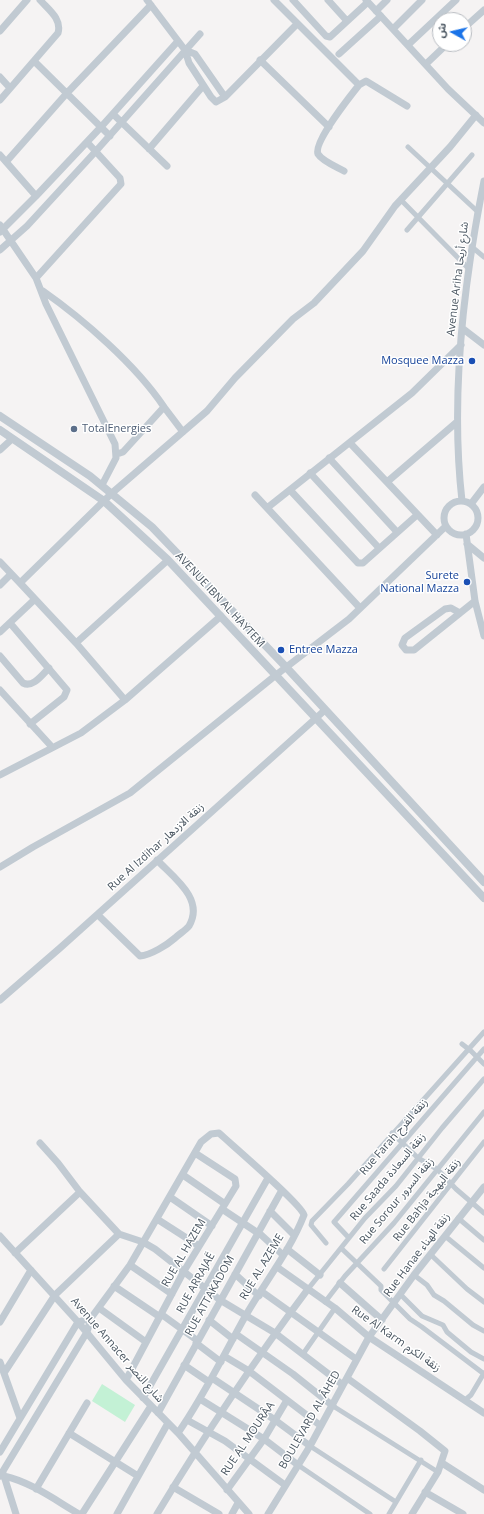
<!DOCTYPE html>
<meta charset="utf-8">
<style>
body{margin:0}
#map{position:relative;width:484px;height:1514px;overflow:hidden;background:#f5f3f3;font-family:"Open Sans","Noto Sans Arabic",sans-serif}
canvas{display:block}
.north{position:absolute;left:432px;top:12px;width:40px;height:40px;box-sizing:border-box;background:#fff;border:1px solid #b7bbc0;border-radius:50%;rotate:278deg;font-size:11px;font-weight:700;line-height:16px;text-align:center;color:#4a5661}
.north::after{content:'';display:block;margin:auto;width:14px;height:18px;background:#1a73e8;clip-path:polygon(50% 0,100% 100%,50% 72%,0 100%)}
</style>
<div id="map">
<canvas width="484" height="1514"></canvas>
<div class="north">ش</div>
</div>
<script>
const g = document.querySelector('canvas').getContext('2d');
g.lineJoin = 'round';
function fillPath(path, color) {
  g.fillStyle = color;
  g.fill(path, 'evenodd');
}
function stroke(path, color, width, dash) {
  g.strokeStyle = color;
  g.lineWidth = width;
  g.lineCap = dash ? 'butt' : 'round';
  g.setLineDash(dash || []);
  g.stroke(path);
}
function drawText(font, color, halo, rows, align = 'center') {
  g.font = font + ' "Open Sans","Noto Sans Arabic",sans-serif';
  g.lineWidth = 3;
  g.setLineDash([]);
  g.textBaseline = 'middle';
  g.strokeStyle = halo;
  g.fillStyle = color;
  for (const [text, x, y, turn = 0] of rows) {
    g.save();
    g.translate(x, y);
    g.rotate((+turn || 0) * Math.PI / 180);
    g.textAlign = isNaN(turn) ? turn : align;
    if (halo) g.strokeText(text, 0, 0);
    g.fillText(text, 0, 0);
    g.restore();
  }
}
const green = new Path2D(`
 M 102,1384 L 135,1405 L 125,1422 L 92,1401 Z`);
const pedestrian = new Path2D(`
 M 408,147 L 478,212
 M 401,200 L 469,269
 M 407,230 L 472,155
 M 472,247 L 484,257
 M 462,1044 L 471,1051 L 484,1064
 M 392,1133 L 418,1158 L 437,1169 L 456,1189 L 484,1213
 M 458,1218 L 484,1240
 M 445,1236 L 484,1268
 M 349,1238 L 334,1222 L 484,1049
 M 326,1243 L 311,1225 L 312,1221 L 348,1184 L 484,1032
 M 341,1248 L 381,1286 L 381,1290 L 410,1319 L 422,1327 L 484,1374
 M 430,1254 L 467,1289 L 484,1302
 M 384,1269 L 484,1142
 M 414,1275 L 427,1285 L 434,1295 L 444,1301 L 473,1325 L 484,1331
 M 308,1289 L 365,1218 L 396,1186 L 442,1128 L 484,1079
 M 401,1295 L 422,1316 L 443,1325 L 447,1332 L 471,1352 L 484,1359
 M 325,1302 L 345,1276 L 394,1223 L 484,1112
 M 303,1354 L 335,1308
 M 465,1400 L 471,1395 L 484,1373
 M 333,1406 L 438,1472
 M 310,1446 L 396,1502
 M 298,1465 L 370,1514
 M 389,1514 L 421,1460`);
const minor = new Path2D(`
 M 147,0 L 185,50 L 189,63 L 211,97 L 216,102 L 225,97 L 297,24
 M 274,0 L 359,85
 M 293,0 L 326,36 L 330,37 L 368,2
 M 328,0 L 347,21
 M 366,0 L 448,89 L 484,123
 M 376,11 L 387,0
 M 464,28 L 484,10
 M 393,29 L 422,0
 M 0,31 L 27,0
 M 408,45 L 456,0
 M 185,50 L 195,54 L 225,97
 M 339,54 L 381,16
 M 260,60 L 329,127
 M 34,61 L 110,136
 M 426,64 L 447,44
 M 0,77 L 10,88
 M 0,100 L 58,33 C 62,19 49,10 40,0
 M 113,114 L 167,166
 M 149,149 L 203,86
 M 0,155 L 36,196
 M 6,162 L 67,93 L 151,5
 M 344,171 C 337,167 322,161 318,154 C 313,143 351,95 359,85 L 366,81 L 407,106
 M 0,225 L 36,278 L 46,304 L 115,444 L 116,458 L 102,485
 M 0,232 L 36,196 L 101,127 L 178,41
 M 0,250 L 27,226 L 96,151 L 200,34
 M 36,278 L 121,184 L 120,178 L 87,142
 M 43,291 C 83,319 136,365 164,407 L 123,452 L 117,454
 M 462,328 L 484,345
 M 164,407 L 183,432
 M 350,443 L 437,535
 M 0,450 L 12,439
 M 329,458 L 397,532
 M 310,473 L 379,548
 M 387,482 L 457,422
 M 290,490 L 358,563 L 363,563 L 417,515
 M 255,495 L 360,608
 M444 518a17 17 0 1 1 34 0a17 17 0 1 1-34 0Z
 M 462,501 C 450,395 463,285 484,181
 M 471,504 L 484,487
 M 267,508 L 412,393 L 461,345
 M 466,534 L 475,601 L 484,636
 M 467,544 L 484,558
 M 0,562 L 20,583 L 112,493 L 207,411 L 235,378 L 293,319 L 314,303 L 363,251 L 395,206 L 450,147 L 476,115
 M 20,583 L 76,643 L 125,700
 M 0,585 L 11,574
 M 460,613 L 451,608 L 445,609 L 405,638 L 402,645 L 406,650 L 414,650 L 475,601
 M 10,623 L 67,690 L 64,697 L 30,724
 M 0,632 L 34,600
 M 76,643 L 168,560
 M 0,656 L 23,683 C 33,688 42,675 49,668
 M 0,690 L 52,747
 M 0,775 L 81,733 L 125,700 L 221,616
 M 0,867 L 33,847 L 130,793 L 276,675 L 349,619 L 446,526
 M 98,915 L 140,956 C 151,955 167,945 175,938 C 179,934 186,930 189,926 C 205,899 173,877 157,860
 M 0,1000 L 60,948 L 325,710
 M 40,1143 L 58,1163 L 80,1192 L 119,1234 L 143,1242 L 155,1249 L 220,1300 L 275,1333 L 343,1385
 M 183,1175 L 225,1204
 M 170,1197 L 212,1226
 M 222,1209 L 258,1233
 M 270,1211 L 294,1235
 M 157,1219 L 199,1246
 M 258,1232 L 283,1255
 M 0,1236 L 78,1322 L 126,1380 L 178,1433 L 249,1514
 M 287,1249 L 320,1275
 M 15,1253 L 80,1192
 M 130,1265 L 172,1294
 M 277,1267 L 335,1308 L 369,1337 L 484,1413
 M 235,1274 L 259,1296
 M 340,1283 L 382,1320
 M 114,1286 L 160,1317
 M 261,1291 L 356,1359
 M 99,1308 L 146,1342
 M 161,1314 L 198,1341
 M 209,1320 L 233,1339
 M 0,1322 L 31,1270
 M 236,1334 L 293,1374 L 333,1406
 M 196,1343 L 221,1362
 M 224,1356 L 249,1371 L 321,1426
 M 0,1362 L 20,1418
 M 184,1365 L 209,1382
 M 4,1373 L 55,1295 L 119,1234
 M 212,1378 L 275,1420 L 310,1446
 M 347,1378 L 420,1431 L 445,1451 L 438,1472 L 412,1514
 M 126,1380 L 184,1271 L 236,1186 L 235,1179 L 195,1153
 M 143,1398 L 268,1178
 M 200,1399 L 264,1439 L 298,1465
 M 158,1413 L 282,1190
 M 187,1420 L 225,1441 L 285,1485
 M 69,1433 L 138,1476
 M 0,1452 L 78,1322 L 91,1318
 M 442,1463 L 484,1490
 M 3,1473 L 16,1514
 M 0,1476 L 87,1332 L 91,1318 L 130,1265 L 201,1142 L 211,1134 L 219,1133 C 232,1145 302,1205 304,1215 C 290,1251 265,1282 246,1315 C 224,1354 204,1396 178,1433
 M 4,1476 C 31,1482 55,1500 79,1514
 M 173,1487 L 219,1514
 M 36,1489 L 87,1403
 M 227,1490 L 264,1439 L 287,1400
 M 425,1492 L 463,1514
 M 82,1514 L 151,1406
 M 117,1514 L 168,1423
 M 157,1514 C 204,1436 254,1361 308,1289
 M 232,1514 L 238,1503
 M 268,1514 L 310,1446 L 369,1337 L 414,1275 L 484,1187`);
const tertiary = new Path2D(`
 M 0,416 L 90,476 L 152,527 L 286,667 L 484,882
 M 0,430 L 104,501 L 168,560 L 484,898`);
const markers = [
 [472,361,4,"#1a4fb4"],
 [74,429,4,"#5c6f8a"],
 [467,582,4,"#1a4fb4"],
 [281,650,4,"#1a4fb4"]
];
const streetNames = [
 ["Avenue Ariha شارع أريحا",458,279,-83],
 ["AVENUE IBN AL HAYTEM",220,600,47],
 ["Rue Al Izdihar زنقة الازدهار",156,847,-42],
 ["Rue Farah زنقة الفرح",394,1137,-49],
 ["Rue Saada زنقة السعادة",388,1177,-50],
 ["Rue Bahja زنقة البهجة",427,1200,-52],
 ["Rue Sorour زنقة السرور",397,1201,-50],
 ["RUE AL HAZEM",184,1253,-60],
 ["Rue Hanae زنقة الهناء",417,1255,-53],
 ["RUE AL AZEME",262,1267,-59],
 ["RUE ARRAJAË",196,1283,-61],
 ["RUE ATTAKADOM",210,1296,-61],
 ["Rue Al Karm زنقة الكرم",396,1339,35],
 ["Avenue Annacer شارع النصر",117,1350,49],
 ["BOULEVARD AL ÂHED",310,1420,-60],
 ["RUE AL MOURÂA",248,1439,-56]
];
const transitNames = [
 ["Mosquee Mazza",464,361],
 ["Surete",459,576],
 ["National Mazza",459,589],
 ["Entree Mazza",289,650,"left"]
];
const serviceNames = [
 ["TotalEnergies",82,429]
];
fillPath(green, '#c3f1d5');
stroke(pedestrian, '#c1cad2', 5);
stroke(minor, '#c1cad2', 7);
stroke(tertiary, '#c1cad2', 8);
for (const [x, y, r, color] of markers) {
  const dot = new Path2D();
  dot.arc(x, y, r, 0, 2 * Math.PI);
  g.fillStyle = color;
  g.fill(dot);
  stroke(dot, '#fff', 1.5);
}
drawText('11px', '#4a5661', '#fff', streetNames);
drawText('11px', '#164399', '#fff', transitNames, 'right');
drawText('11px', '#4e5e75', '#fff', serviceNames, 'left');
</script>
